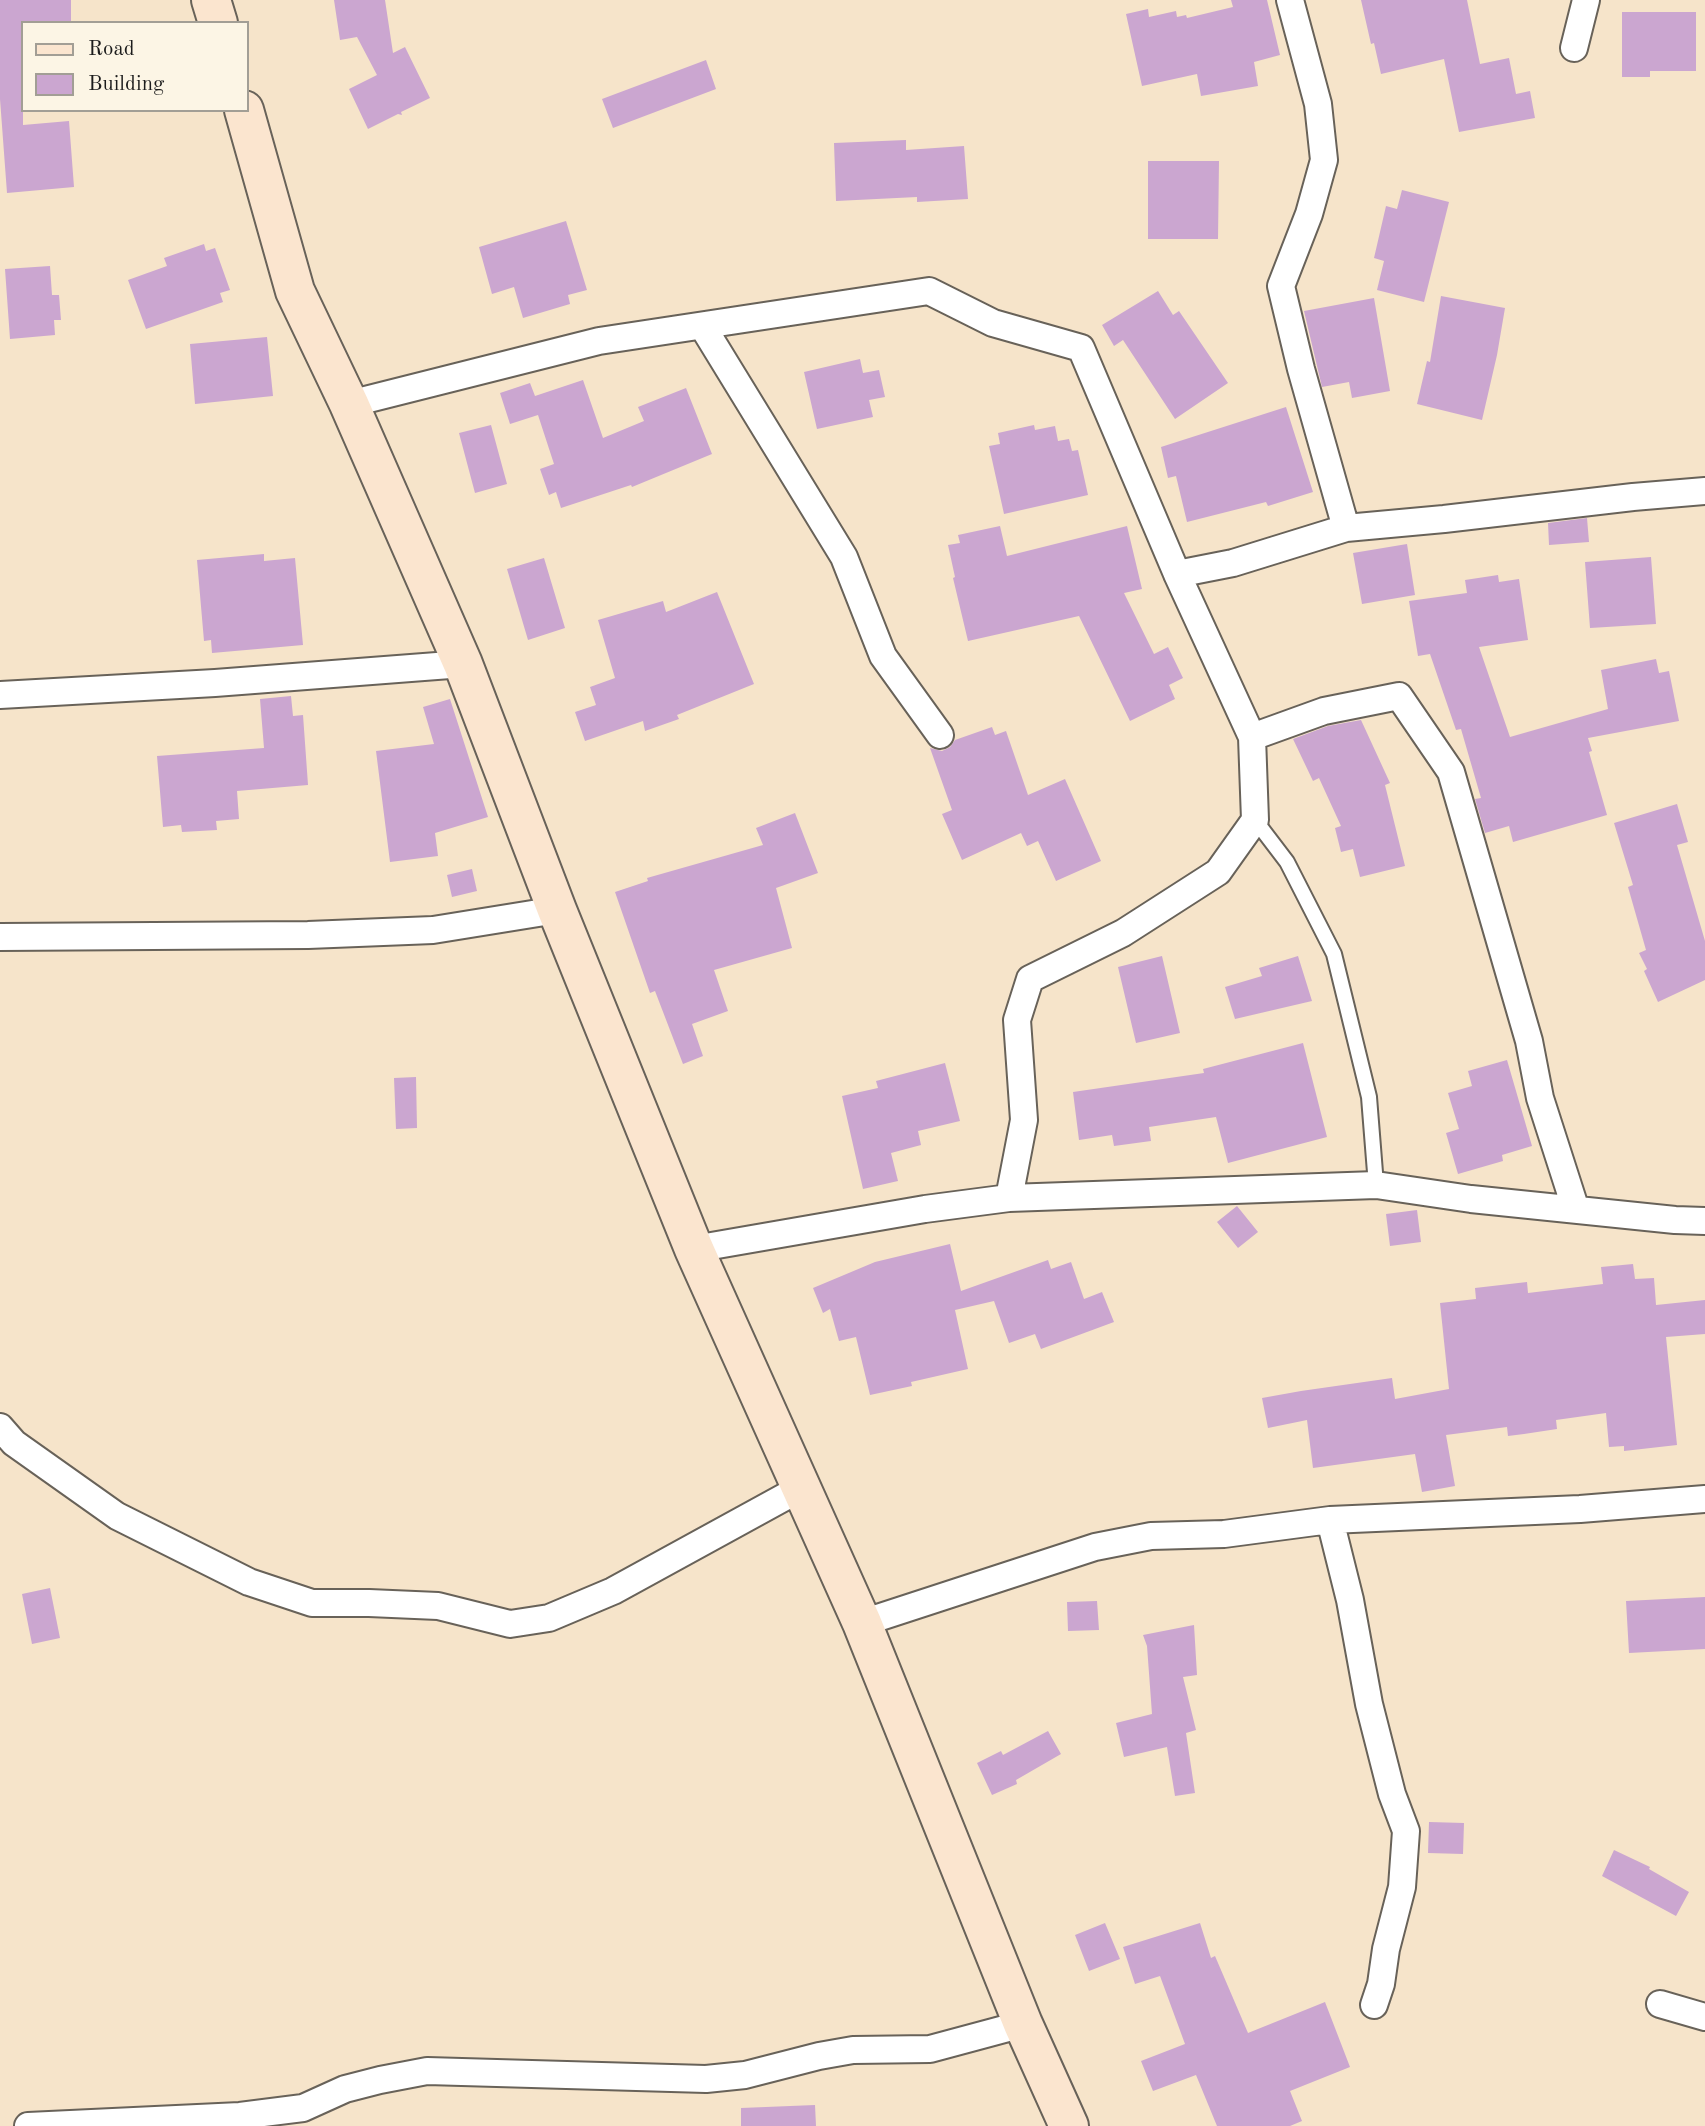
<!DOCTYPE html>
<style>
body{margin:0}
#map{position:relative;width:1705px;height:2126px;overflow:hidden;background:#f6e4ca;font-family:"Old Standard TT",serif}
canvas{display:block}
.legend{position:absolute;left:21px;top:21px;width:228px;height:91px;box-sizing:border-box;background:#fcf5e5;border:2px solid #a29e95;margin:0;padding:9px 12px;list-style:none;font-size:21px;color:#1c1c1c}
.legend li{display:flex;align-items:center;gap:14px;height:35px}
.legend b{width:35px;border:2px solid #a29e95}
</style>
<div id="map">
<canvas width="1705" height="2126"></canvas>
<ul class="legend">
<li><b style="height:9px;background:#fbe5cf"></b>Road</li>
<li><b style="height:19px;background:#cba6d0"></b>Building</li>
</ul>
</div>
<script>
const g = document.querySelector('canvas').getContext('2d');
g.lineJoin = 'round';
function fillPath(path, color) {
  g.fillStyle = color;
  g.fill(path, 'evenodd');
}
function stroke(path, color, width, dash) {
  g.strokeStyle = color;
  g.lineWidth = width;
  g.lineCap = dash ? 'butt' : 'round';
  g.setLineDash(dash || []);
  g.stroke(path);
}
const building = new Path2D(`
 M 0,0 L 71,0 L 71,23 L 23,23 L 23,125 L 69,121 L 74,187 L 7,193 L 0,99 Z
 M 334,0 L 385,0 L 393,53 L 405,47 L 430,98 L 401,112 L 402,115 L 398,114 L 368,129 L 349,89 L 377,75 L 357,37 L 340,40 Z
 M 1231,0 L 1267,0 L 1280,55 L 1254,62 L 1258,86 L 1201,96 L 1197,74 L 1142,86 L 1126,14 L 1148,9 L 1149,17 L 1176,11 L 1177,17 L 1186,15 L 1187,18 L 1233,7 Z
 M 1361,0 L 1467,0 L 1480,64 L 1509,58 L 1516,94 L 1530,91 L 1535,118 L 1459,132 L 1444,59 L 1381,74 L 1374,43 L 1371,44 Z
 M 1622,12 L 1696,12 L 1696,71 L 1650,71 L 1650,77 L 1622,77 Z
 M 706,60 L 716,89 L 613,128 L 602,99 Z
 M 906,140 L 906,150 L 964,146 L 968,199 L 917,202 L 917,197 L 836,201 L 834,143 Z
 M 1148,161 L 1219,161 L 1218,239 L 1148,239 Z
 M 1402,190 L 1449,202 L 1424,302 L 1377,290 L 1384,261 L 1374,258 L 1386,206 L 1397,209 Z
 M 566,221 L 587,290 L 568,295 L 570,304 L 523,318 L 514,287 L 492,294 L 479,247 Z
 M 204,244 L 206,251 L 215,248 L 230,290 L 220,293 L 223,302 L 146,329 L 128,280 L 167,266 L 164,258 Z
 M 50,266 L 52,295 L 59,295 L 61,320 L 54,320 L 55,335 L 10,339 L 5,269 Z
 M 1158,291 L 1173,315 L 1179,311 L 1228,383 L 1175,419 L 1123,340 L 1114,346 L 1102,325 Z
 M 1441,296 L 1505,308 L 1497,355 L 1482,420 L 1417,404 L 1427,361 L 1430,362 Z
 M 1374,298 L 1390,391 L 1352,398 L 1349,382 L 1322,387 L 1304,311 Z
 M 267,337 L 273,396 L 195,404 L 190,344 Z
 M 860,359 L 863,373 L 879,370 L 885,397 L 869,400 L 873,417 L 817,429 L 804,372 Z
 M 583,380 L 603,438 L 644,421 L 638,407 L 686,388 L 712,454 L 632,487 L 631,485 L 561,508 L 556,492 L 549,495 L 540,469 L 554,464 L 538,415 L 510,424 L 500,393 L 530,383 L 535,396 Z
 M 1286,407 L 1313,492 L 1268,506 L 1266,502 L 1187,522 L 1176,476 L 1168,478 L 1161,447 Z
 M 491,425 L 507,484 L 475,493 L 459,433 Z
 M 1034,425 L 1035,430 L 1055,426 L 1058,441 L 1069,439 L 1072,451 L 1078,450 L 1088,495 L 1004,514 L 989,446 L 1000,444 L 998,433 Z
 M 1587,518 L 1589,542 L 1549,545 L 1548,523 Z
 M 1000,526 L 1007,556 L 1127,526 L 1142,589 L 1124,593 L 1154,654 L 1168,647 L 1183,678 L 1169,685 L 1175,699 L 1130,721 L 1079,616 L 968,641 L 953,578 L 955,577 L 948,545 L 960,543 L 958,535 Z
 M 1407,544 L 1415,595 L 1362,604 L 1353,553 Z
 M 264,554 L 264,561 L 295,558 L 303,645 L 212,653 L 211,640 L 204,641 L 197,560 Z
 M 1651,557 L 1656,624 L 1590,628 L 1585,562 Z
 M 544,558 L 565,628 L 528,640 L 507,569 Z
 M 1498,575 L 1499,582 L 1519,579 L 1528,640 L 1479,647 L 1510,737 L 1608,709 L 1601,670 L 1656,659 L 1659,673 L 1669,671 L 1679,721 L 1588,738 L 1592,751 L 1589,752 L 1607,815 L 1513,842 L 1509,826 L 1485,833 L 1475,799 L 1481,798 L 1461,729 L 1456,730 L 1430,654 L 1418,656 L 1409,601 L 1467,593 L 1465,580 Z
 M 717,592 L 754,684 L 677,715 L 679,719 L 645,731 L 643,721 L 585,741 L 575,712 L 596,705 L 590,687 L 615,678 L 598,620 L 663,601 L 666,612 Z
 M 291,696 L 293,716 L 303,715 L 308,785 L 237,791 L 239,819 L 216,821 L 217,830 L 182,832 L 181,825 L 163,827 L 157,756 L 264,748 L 260,699 Z
 M 450,699 L 488,817 L 435,833 L 438,856 L 390,862 L 376,751 L 434,744 L 423,707 Z
 M 1361,720 L 1390,783 L 1385,785 L 1405,866 L 1360,877 L 1353,849 L 1341,852 L 1335,828 L 1341,826 L 1319,778 L 1313,781 L 1293,739 L 1328,726 Z
 M 992,727 L 995,735 L 1006,731 L 1028,795 L 1065,779 L 1101,861 L 1056,881 L 1038,841 L 1027,846 L 1021,833 L 962,860 L 942,814 L 952,810 L 930,748 L 942,751 L 950,747 L 955,740 Z
 M 1677,804 L 1688,842 L 1677,845 L 1705,941 L 1705,980 L 1658,1002 L 1644,971 L 1647,969 L 1639,953 L 1646,950 L 1628,887 L 1633,885 L 1614,823 Z
 M 795,813 L 818,873 L 776,888 L 792,948 L 714,970 L 728,1011 L 692,1024 L 703,1056 L 683,1064 L 655,991 L 650,993 L 615,892 L 648,881 L 647,878 L 763,845 L 756,828 Z
 M 472,869 L 477,891 L 452,897 L 447,875 Z
 M 1162,956 L 1180,1033 L 1136,1043 L 1118,967 Z
 M 1298,956 L 1312,1001 L 1235,1019 L 1225,987 L 1262,976 L 1259,968 Z
 M 1303,1043 L 1327,1137 L 1228,1163 L 1216,1117 L 1149,1127 L 1151,1141 L 1114,1146 L 1112,1135 L 1079,1140 L 1073,1092 L 1204,1073 L 1203,1069 Z
 M 1507,1060 L 1532,1146 L 1502,1155 L 1503,1161 L 1458,1174 L 1446,1133 L 1459,1129 L 1448,1093 L 1472,1086 L 1468,1071 Z
 M 945,1063 L 960,1121 L 918,1131 L 921,1145 L 891,1153 L 898,1181 L 863,1189 L 842,1096 L 878,1088 L 876,1081 Z
 M 416,1077 L 417,1128 L 396,1129 L 394,1078 Z
 M 1237,1206 L 1258,1232 L 1238,1248 L 1217,1222 Z
 M 1417,1210 L 1421,1242 L 1390,1246 L 1386,1214 Z
 M 950,1244 L 961,1291 L 1048,1260 L 1051,1269 L 1071,1262 L 1084,1299 L 1102,1292 L 1114,1322 L 1041,1349 L 1035,1334 L 1009,1343 L 994,1301 L 955,1310 L 968,1369 L 911,1382 L 912,1386 L 870,1395 L 856,1337 L 839,1341 L 830,1309 L 823,1313 L 813,1288 L 875,1262 Z
 M 1633,1264 L 1635,1279 L 1654,1278 L 1656,1305 L 1705,1300 L 1705,1334 L 1666,1337 L 1677,1445 L 1624,1451 L 1624,1446 L 1609,1447 L 1606,1413 L 1556,1420 L 1557,1429 L 1524,1434 L 1508,1436 L 1507,1427 L 1446,1435 L 1455,1486 L 1422,1492 L 1415,1454 L 1313,1468 L 1307,1420 L 1268,1428 L 1262,1398 L 1301,1391 L 1392,1378 L 1395,1399 L 1449,1389 L 1440,1303 L 1476,1299 L 1475,1288 L 1527,1282 L 1528,1293 L 1603,1284 L 1601,1267 Z
 M 50,1588 L 60,1638 L 32,1644 L 22,1594 Z
 M 1705,1597 L 1705,1649 L 1629,1653 L 1626,1601 Z
 M 1097,1601 L 1099,1630 L 1068,1631 L 1067,1602 Z
 M 1194,1625 L 1197,1675 L 1183,1677 L 1196,1730 L 1186,1733 L 1195,1793 L 1175,1796 L 1167,1747 L 1124,1757 L 1116,1723 L 1152,1714 L 1147,1646 L 1143,1635 Z
 M 1048,1731 L 1061,1754 L 1016,1780 L 1017,1784 L 992,1795 L 977,1763 L 1001,1751 L 1003,1755 Z
 M 1429,1822 L 1464,1823 L 1463,1854 L 1428,1853 Z
 M 1614,1850 L 1650,1867 L 1649,1869 L 1689,1892 L 1676,1916 L 1602,1876 Z
 M 1105,1923 L 1120,1959 L 1089,1971 L 1075,1935 Z
 M 1200,1923 L 1211,1958 L 1215,1956 L 1248,2033 L 1325,2002 L 1350,2067 L 1290,2091 L 1302,2121 L 1290,2126 L 1217,2126 L 1196,2075 L 1153,2091 L 1141,2061 L 1185,2044 L 1160,1976 L 1135,1984 L 1123,1947 Z
 M 815,2105 L 816,2126 L 741,2126 L 741,2108 Z`);
const lane = new Path2D(`
 M 1255,820 L 1287,862 L 1334,954 L 1369,1097 L 1376,1185`);
const street = new Path2D(`
 M 1290,0 L 1318,104 L 1324,160 L 1309,214 L 1281,286 L 1301,369 L 1346,528
 M 1574,48 L 1586,0
 M 703,327 L 844,557 L 883,656 L 940,735
 M 349,404 L 599,341 L 929,291 L 993,323 L 1081,348 L 1177,574 L 1252,737 L 1255,820 L 1218,872 L 1123,933 L 1030,979 L 1017,1020 L 1024,1120 L 1009,1198
 M 1177,574 L 1233,563 L 1346,528 L 1444,519 L 1633,497 L 1705,491
 M 0,695 L 215,683 L 463,664
 M 1252,737 L 1324,711 L 1399,696 L 1451,772 L 1529,1041 L 1540,1098 L 1576,1210
 M 0,937 L 308,935 L 433,930 L 557,910
 M 694,1249 L 925,1209 L 1009,1198 L 1376,1185 L 1471,1199 L 1675,1220 L 1705,1221
 M 0,1427 L 14,1443 L 117,1516 L 249,1582 L 312,1603 L 369,1603 L 438,1606 L 510,1624 L 549,1618 L 613,1591 L 801,1488
 M 1330,1520 L 1350,1600 L 1369,1704 L 1392,1794 L 1406,1831 L 1402,1887 L 1386,1949 L 1381,1984 L 1374,2005
 M 862,1623 L 1095,1547 L 1151,1536 L 1224,1534 L 1330,1520 L 1580,1509 L 1705,1499
 M 1660,2004 L 1705,2017
 M 28,2126 L 240,2116 L 303,2108 L 345,2089 L 380,2080 L 427,2071 L 706,2079 L 745,2075 L 819,2056 L 853,2050 L 930,2049 L 1023,2024`);
const secondary = new Path2D(`
 M 211,0 L 218,23
 M 244,110 L 295,291 L 349,404 L 463,664 L 557,910 L 694,1249 L 862,1623 L 1023,2024 L 1069,2126`);
fillPath(building, '#cba6d0');
stroke(lane, '#686259', 18);
stroke(street, '#686259', 30);
stroke(secondary, '#686259', 42);
stroke(lane, '#fff', 14);
stroke(street, '#fff', 26);
stroke(secondary, '#fbe5cf', 38);
</script>
